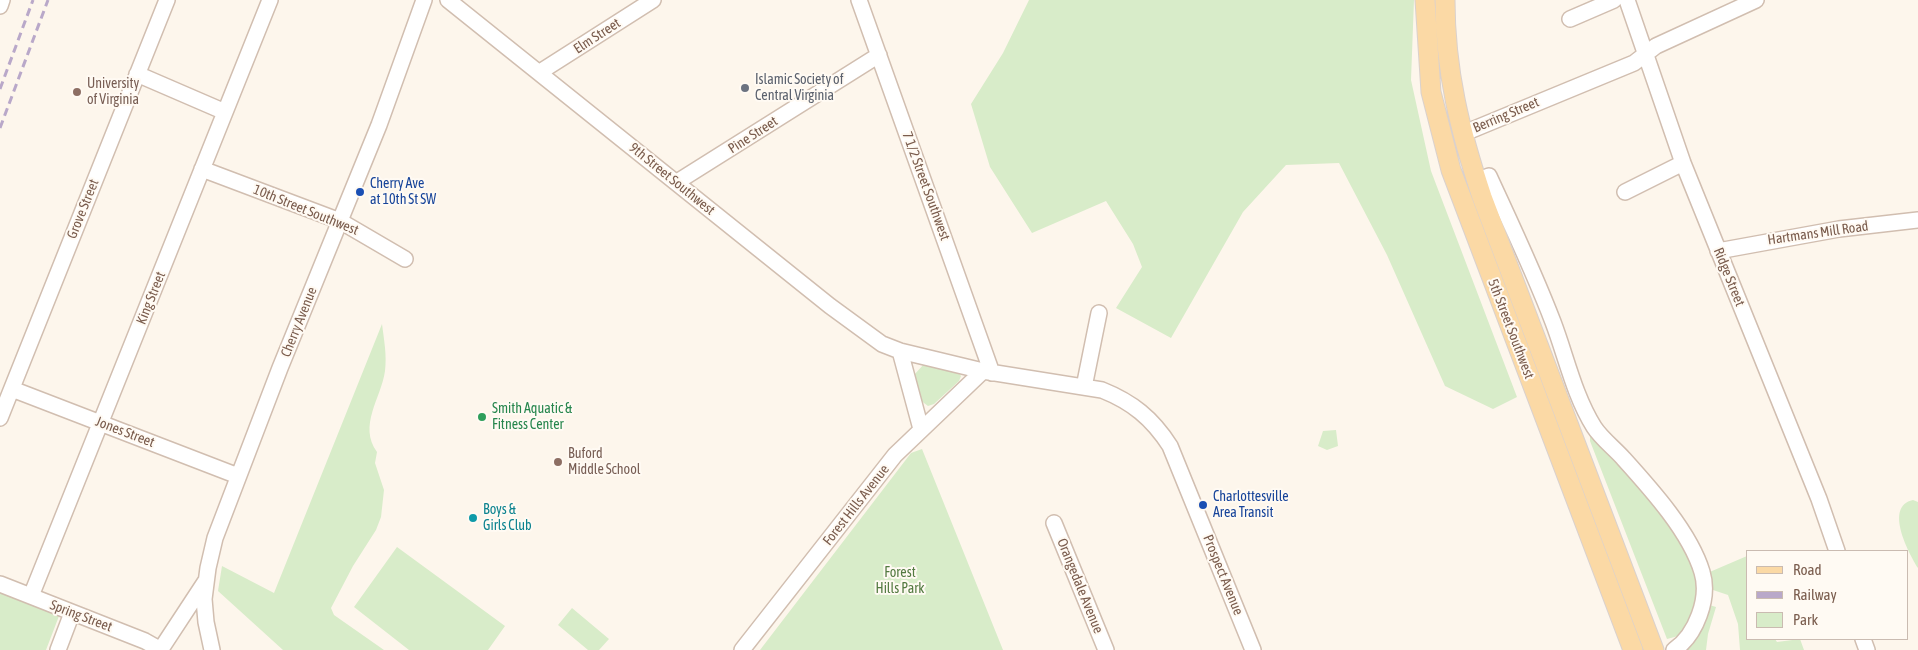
<!DOCTYPE html>
<style>
body{margin:0}
#map{position:relative;width:1918px;height:650px;overflow:hidden;background:#fdf6ec;font-family:"Asap Condensed",sans-serif}
canvas{display:block}
.legend{position:absolute;left:1746px;top:550px;width:162px;height:90px;box-sizing:border-box;background:#fffaf3;border:1px solid #cabbb1;margin:0;padding:6px 9px;list-style:none;font-size:15px;color:#7a5c4d}
.legend li{display:flex;align-items:center;gap:10px;height:25px}
.legend b{width:25px;border:1px solid #cabbb1}
</style>
<div id="map">
<canvas width="1918" height="650"></canvas>
<ul class="legend">
<li><b style="height:6px;background:#fbd9a5"></b>Road</li>
<li><b style="height:6px;background:#b9a8c9"></b>Railway</li>
<li><b style="height:14px;background:#d8ecc9"></b>Park</li>
</ul>
</div>
<script>
const g = document.querySelector('canvas').getContext('2d');
g.lineJoin = 'round';
function fillPath(path, color) {
  g.fillStyle = color;
  g.fill(path, 'evenodd');
}
function stroke(path, color, width, dash) {
  g.strokeStyle = color;
  g.lineWidth = width;
  g.lineCap = dash ? 'butt' : 'round';
  g.setLineDash(dash || []);
  g.stroke(path);
}
function drawText(font, color, halo, rows, align = 'center') {
  g.font = font + ' "Asap Condensed",sans-serif';
  g.lineWidth = 4;
  g.setLineDash([]);
  g.textBaseline = 'middle';
  g.strokeStyle = halo;
  g.fillStyle = color;
  for (const [text, x, y, turn = 0] of rows) {
    g.save();
    g.translate(x, y);
    g.rotate((+turn || 0) * Math.PI / 180);
    g.textAlign = isNaN(turn) ? turn : align;
    if (halo) g.strokeText(text, 0, 0);
    g.fillText(text, 0, 0);
    g.restore();
  }
}
const green = new Path2D(`
 M 1029,0 L 1414,0 L 1411,80 L 1431,171 L 1517,397 L 1493,409 L 1445,386 L 1387,255 L 1339,163 L 1286,165 L 1243,212 L 1171,338 L 1116,308 L 1142,267 L 1133,244 L 1106,201 L 1032,233 L 990,167 L 971,104 L 1003,53 Z
 M 382,324 C 384,340 387,355 385,371 C 381,399 358,425 377,452 L 375,463 L 384,490 L 381,517 L 376,530 L 353,566 L 331,608 L 334,615 L 384,650 L 283,650 L 218,591 L 222,566 L 274,593 Z
 M 924,364 L 958,372 L 961,376 L 959,381 L 934,404 L 928,406 L 920,400 L 914,375 Z
 M 1336,430 L 1338,446 L 1327,450 L 1318,446 L 1323,431 Z
 M 1590,434 L 1650,496 L 1693,557 L 1699,571 L 1698,603 L 1682,635 L 1667,639 L 1590,441 Z
 M 922,449 L 1003,650 L 760,650 L 911,453 Z
 M 1913,500 L 1918,502 L 1918,568 C 1908,552 1884,506 1913,500 Z
 M 397,547 L 505,626 L 488,650 L 409,650 L 354,607 Z
 M 1747,556 L 1747,639 L 1775,639 L 1777,642 L 1800,639 L 1804,650 L 1740,650 L 1738,624 L 1728,595 L 1707,588 L 1705,574 Z
 M 0,593 L 59,616 L 46,650 L 0,650 Z
 M 1706,604 L 1716,607 L 1708,634 L 1706,650 L 1686,650 L 1699,628 Z
 M 572,608 L 609,639 L 599,650 L 588,650 L 558,625 Z`);
const minor = new Path2D(`
 M 448,0 L 830,306 L 882,344 L 900,351 L 983,371 L 1102,390 C 1132,402 1152,418 1170,446 L 1253,650
 M 859,0 L 992,373
 M 1627,0 L 1683,163 L 1819,499 L 1837,551
 M 0,6 L 2,0
 M 1570,19 L 1614,0
 M 540,72 L 653,0
 M 137,74 L 225,112
 M 1462,134 L 1634,63 L 1656,46 L 1756,0
 M 202,169 L 340,221 L 405,259
 M 1477,181 L 1489,176 C 1511,224 1534,272 1553,322 C 1566,356 1574,395 1594,427 C 1601,438 1614,448 1623,458 C 1651,489 1690,532 1702,572 C 1710,598 1696,635 1674,650
 M 677,182 L 879,55
 M 1625,192 L 1683,163
 M 1718,251 L 1839,229 L 1918,220
 M 900,351 L 921,429
 M 1084,387 L 1099,313
 M 12,389 L 238,476
 M 0,418 L 167,0
 M 1054,523 L 1106,650
 M 0,584 L 145,641 L 161,650
 M 31,596 L 270,0
 M 1863,639 L 1867,650
 M 161,649 L 205,582
 M 58,650 L 72,613
 M 212,650 L 206,622 L 204,599 L 208,568 L 215,538 L 280,368 L 379,125 L 424,0
 M 742,650 L 895,455 L 983,371`);
const major = new Path2D(`
 M 1425,0 L 1431,92 L 1451,170 L 1633,650
 M 1445,0 C 1445,71 1460,131 1482,197 L 1654,650`);
const rail = new Path2D(`
 M 0,89 L 33,0
 M 0,128 L 48,0`);
const markers = [
 [745,88,5,"#6b7280"],
 [77,92,5,"#8d6e63"],
 [360,192,5,"#1a4fb4"],
 [482,417,5,"#2e9e5b"],
 [558,462,5,"#8d6e63"],
 [1203,505,5,"#1a4fb4"],
 [473,518,5,"#0f9aa8"]
];
const streetNames = [
 ["Elm Street",597,36,-33],
 ["Berring Street",1506,115,-23],
 ["Pine Street",753,135,-33],
 ["9th Street Southwest",672,179,39],
 ["7 1/2 Street Southwest",926,186,70],
 ["Grove Street",83,209,-68],
 ["10th Street Southwest",306,210,22],
 ["Hartmans Mill Road",1818,233,-8],
 ["Ridge Street",1729,277,68],
 ["King Street",151,298,-68],
 ["Cherry Avenue",299,322,-68],
 ["5th Street Southwest",1511,329,69],
 ["Jones Street",125,432,21],
 ["Forest Hills Avenue",856,505,-52],
 ["Prospect Avenue",1223,575,68],
 ["Orangedale Avenue",1080,586,68],
 ["Spring Street",81,616,21]
];
const worshipNames = [
 ["Islamic Society of",755,80],
 ["Central Virginia",755,96]
];
const educationNames = [
 ["University",87,84],
 ["of Virginia",87,100],
 ["Buford",568,454],
 ["Middle School",568,470]
];
const transitNames = [
 ["Cherry Ave",370,184],
 ["at 10th St SW",370,200],
 ["Charlottesville",1213,497],
 ["Area Transit",1213,513]
];
const leisureNames = [
 ["Smith Aquatic &",492,409],
 ["Fitness Center",492,425]
];
const cultureNames = [
 ["Boys &",483,510],
 ["Girls Club",483,526]
];
const parkNames = [
 ["Forest",900,573],
 ["Hills Park",900,589]
];
fillPath(green, '#d8ecc9');
stroke(minor, '#d1beb0', 18);
stroke(major, '#dad1cd', 21);
stroke(minor, '#fff', 15);
stroke(major, '#fbd9a5', 19);
stroke(rail, '#b9a8c9', 3, [8, 5]);
for (const [x, y, r, color] of markers) {
  const dot = new Path2D();
  dot.arc(x, y, r, 0, 2 * Math.PI);
  g.fillStyle = color;
  g.fill(dot);
  stroke(dot, '#fffaf3', 2);
}
drawText('14px', '#7a5c4d', '#fffaf3', streetNames);
drawText('14px', '#5b616d', '#fffaf3', worshipNames, 'left');
drawText('14px', '#785e54', '#fffaf3', educationNames, 'left');
drawText('14px', '#164399', '#fffaf3', transitNames, 'left');
drawText('14px', '#27864d', '#fffaf3', leisureNames, 'left');
drawText('14px', '#0d838f', '#fffaf3', cultureNames, 'left');
drawText('14px', '#537a41', '#fffaf3', parkNames);
</script>
